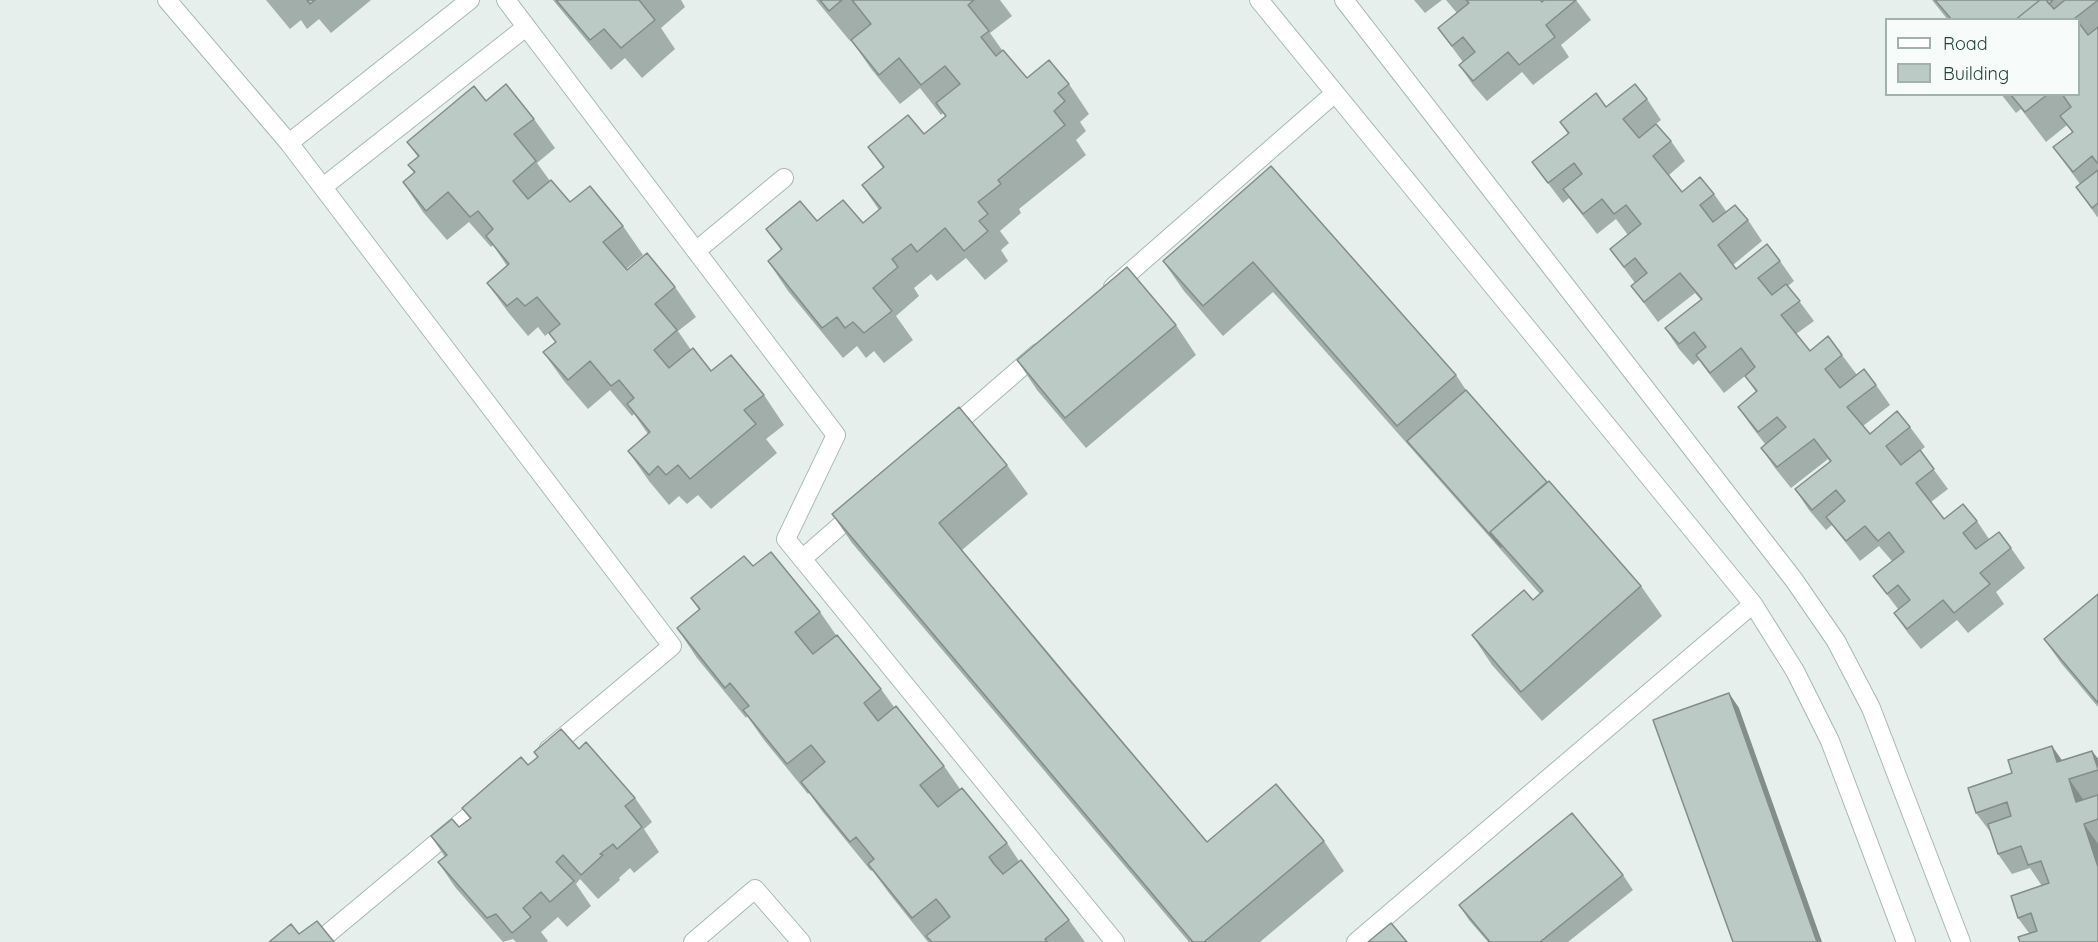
<!DOCTYPE html>
<style>
body{margin:0}
#map{position:relative;width:2098px;height:942px;overflow:hidden;background:#e6efeb;font-family:Quicksand,sans-serif}
canvas{display:block}
.legend{position:absolute;left:1885px;top:18px;width:195px;height:78px;box-sizing:border-box;background:#f7fbf9;border:2px solid #a3b1ad;margin:0;padding:8px 10px;list-style:none;font-size:18px;color:#24423a}
.legend li{display:flex;align-items:center;gap:12px;height:30px}
.legend b{width:30px;border:2px solid #a3b1ad}
</style>
<div id="map">
<canvas width="2098" height="942"></canvas>
<ul class="legend">
<li><b style="height:8px;background:#fff"></b>Road</li>
<li><b style="height:16px;background:#bbcac4"></b>Building</li>
</ul>
</div>
<script>
const g = document.querySelector('canvas').getContext('2d');
g.lineJoin = 'round';
function stroke(path, color, width, dash) {
  g.strokeStyle = color;
  g.lineWidth = width;
  g.lineCap = dash ? 'butt' : 'round';
  g.setLineDash(dash || []);
  g.stroke(path);
}
function fillPath(path, color) {
  g.fillStyle = color;
  g.fill(path, 'evenodd');
}
const minor = new Path2D(`
 M 167,0 L 289,143 L 672,646 L 548,750
 M 506,0 L 696,251 L 784,178
 M 1259,0 L 1753,604 L 1795,671 L 1830,741 L 1906,942
 M 1344,0 L 1794,580 L 1836,641 L 1871,708 L 1961,942
 M 289,143 L 470,0
 M 323,187 L 526,27
 M 696,251 L 836,435 L 786,539 L 1115,942
 M 1113,287 L 1335,93
 M 948,431 L 1038,353
 M 802,559 L 857,511
 M 318,942 L 487,801
 M 693,942 L 755,889 L 801,942
 M 1356,942 L 1753,604`);
const wall = new Path2D(`
 M 266,0 L 371,0 L 331,33 L 319,19 L 307,29 L 301,20 L 290,29 Z
 M 553,0 L 681,0 L 685,7 L 661,28 L 675,49 L 642,78 L 625,58 L 611,70 Z
 M 816,0 L 1000,0 L 1012,16 L 990,33 L 1002,50 L 1027,78 L 1069,84 L 1089,114 L 1080,122 L 1086,131 L 1076,140 L 1086,155 L 1019,209 L 1021,213 L 1000,231 L 1009,243 L 1001,250 L 1008,261 L 985,280 L 966,258 L 937,281 L 931,274 L 914,288 L 919,296 L 896,316 L 913,340 L 884,363 L 874,351 L 866,358 L 857,346 L 843,358 L 788,291 L 768,261 L 781,250 L 766,229 L 817,221 L 863,223 L 879,210 L 862,185 L 883,168 L 868,147 L 924,134 L 946,117 L 943,113 L 941,115 L 920,88 L 900,104 L 872,70 L 851,40 L 869,24 L 850,41 Z
 M 1414,0 L 1442,0 L 1425,13 Z
 M 1446,0 L 1576,0 L 1591,20 L 1561,45 L 1569,57 L 1533,85 L 1522,72 L 1487,101 L 1473,85 L 1459,65 L 1463,62 L 1438,28 L 1457,13 Z
 M 1932,0 L 2098,0 L 2098,218 L 2076,187 L 2080,184 L 2053,147 L 2072,132 L 2067,125 L 2046,142 L 2021,109 L 2016,113 L 2001,94 L 2079,94 L 2079,20 L 1948,20 Z
 M 1647,99 L 1661,120 L 1656,124 L 1671,141 L 1685,161 L 1669,175 L 1682,192 L 1714,194 L 1726,211 L 1748,220 L 1762,241 L 1733,265 L 1736,269 L 1780,261 L 1794,281 L 1788,286 L 1814,321 L 1796,334 L 1810,351 L 1842,355 L 1857,375 L 1876,385 L 1890,405 L 1863,426 L 1870,434 L 1910,427 L 1925,447 L 1920,451 L 1948,489 L 1931,502 L 1944,519 L 1977,521 L 1989,539 L 2011,548 L 2025,568 L 1996,592 L 2004,604 L 1968,633 L 1957,620 L 1921,649 L 1908,633 L 1894,613 L 1898,609 L 1873,576 L 1892,561 L 1879,546 L 1860,561 L 1832,525 L 1826,530 L 1809,510 L 1795,489 L 1830,462 L 1828,459 L 1791,488 L 1775,468 L 1761,448 L 1765,444 L 1752,427 L 1738,407 L 1756,392 L 1745,376 L 1724,393 L 1710,375 L 1699,360 L 1693,365 L 1679,349 L 1665,328 L 1701,300 L 1695,293 L 1658,322 L 1631,286 L 1635,283 L 1610,249 L 1628,235 L 1616,219 L 1597,234 L 1569,198 L 1563,203 L 1532,162 L 1568,134 L 1560,122 L 1606,107 Z
 M 486,101 L 534,119 L 555,148 L 537,163 L 550,181 L 570,202 L 623,226 L 643,255 L 626,269 L 675,287 L 696,317 L 678,331 L 691,350 L 711,371 L 764,395 L 784,425 L 766,439 L 777,453 L 711,509 L 698,495 L 687,504 L 679,496 L 669,505 L 649,481 L 628,451 L 648,434 L 634,414 L 632,416 L 610,390 L 588,409 L 564,381 L 543,352 L 555,342 L 557,326 L 545,336 L 538,327 L 528,336 L 508,312 L 487,283 L 507,266 L 493,245 L 491,247 L 469,222 L 447,240 L 423,212 L 403,182 L 414,173 L 408,165 L 418,157 L 407,142 Z
 M 1271,166 L 1456,375 L 1466,390 L 1547,482 L 1641,586 L 1662,616 L 1542,721 L 1492,665 L 1472,635 L 1533,600 L 1540,594 L 1273,292 L 1223,336 L 1184,291 L 1163,261 Z
 M 1176,325 L 1196,355 L 1086,448 L 1037,390 L 1017,360 Z
 M 1007,465 L 1028,494 L 962,550 L 1207,842 L 1324,841 L 1344,871 L 1260,942 L 1189,942 L 852,543 L 832,514 Z
 M 753,566 L 820,612 L 836,635 L 881,689 L 894,707 L 944,766 L 960,789 L 1007,843 L 1019,861 L 1069,920 L 1085,942 L 928,942 L 889,893 L 872,870 L 871,871 L 822,811 L 809,793 L 808,794 L 764,740 L 747,716 L 746,718 L 697,658 L 677,628 L 699,610 L 691,598 Z
 M 2098,594 L 2098,707 L 2061,663 L 2044,639 Z
 M 579,749 L 635,798 L 652,822 L 644,829 L 659,852 L 634,873 L 630,868 L 619,878 L 620,880 L 598,899 L 580,879 L 576,884 L 591,906 L 567,927 L 558,917 L 541,932 L 548,941 L 547,942 L 516,942 L 513,939 L 503,942 L 455,887 L 438,862 L 445,857 L 431,836 L 459,827 L 470,819 L 462,808 L 528,765 Z
 M 2092,751 L 2098,759 L 2098,795 L 2083,799 L 2098,795 L 2098,942 L 2029,933 L 2018,918 L 2042,886 L 2030,868 L 2012,874 L 1998,854 L 1991,833 L 1976,813 L 2062,760 Z
 M 1623,875 L 1633,890 L 1568,942 L 1488,942 L 1469,920 L 1459,905 Z`);
const shadedWall = new Path2D(`
 M 1729,693 L 1739,708 L 1822,942 L 1817,942 Z
 M 2052,746 L 2066,766 L 2057,762 Z
 M 2092,751 L 2098,759 L 2098,769 Z
 M 2069,779 L 2083,799 L 2090,822 L 2076,802 Z
 M 2084,824 L 2098,844 L 2098,867 Z`);
const building = new Path2D(`
 M 307,0 L 315,0 L 310,4 Z
 M 556,0 L 639,0 L 655,20 L 621,48 L 604,29 L 590,40 Z
 M 820,0 L 842,0 L 829,11 Z
 M 852,0 L 974,0 L 968,5 L 989,31 L 981,37 L 996,56 L 1003,50 L 1027,78 L 1049,60 L 1069,84 L 1058,93 L 1065,101 L 1054,111 L 1065,125 L 998,180 L 1001,184 L 978,202 L 988,214 L 979,221 L 988,231 L 964,251 L 945,228 L 917,252 L 911,244 L 892,259 L 898,267 L 873,288 L 892,311 L 864,333 L 853,322 L 845,328 L 837,317 L 822,328 L 768,261 L 782,249 L 766,229 L 800,201 L 817,221 L 843,200 L 863,223 L 881,208 L 862,185 L 884,167 L 868,147 L 908,115 L 924,134 L 946,116 L 936,103 L 960,84 L 945,66 L 921,85 L 899,58 L 879,75 L 851,40 L 871,24 Z
 M 1466,0 L 1540,0 L 1542,2 L 1544,0 L 1576,0 L 1546,25 L 1555,37 L 1519,65 L 1508,52 L 1473,81 L 1459,65 L 1475,52 L 1463,37 L 1452,46 L 1438,28 L 1469,3 Z
 M 1935,0 L 2040,0 L 2015,20 L 1952,20 Z
 M 2040,0 L 2046,0 L 2054,9 L 2065,0 L 2097,0 L 2097,1 L 2075,18 L 2076,20 L 2015,20 Z
 M 2046,0 L 2053,0 L 2049,4 Z
 M 2079,23 L 2088,35 L 2098,27 L 2098,164 L 2092,156 L 2073,172 L 2053,147 L 2073,132 L 2060,116 L 2071,107 L 2062,94 L 2079,94 Z
 M 506,84 L 534,119 L 514,134 L 536,161 L 513,181 L 528,199 L 551,180 L 570,202 L 590,186 L 623,226 L 603,242 L 627,270 L 647,253 L 675,287 L 655,304 L 677,330 L 654,350 L 669,368 L 693,348 L 711,371 L 731,355 L 764,395 L 744,410 L 756,424 L 690,479 L 678,465 L 666,475 L 658,466 L 649,475 L 628,451 L 650,432 L 627,404 L 634,398 L 619,380 L 611,386 L 590,361 L 568,380 L 543,352 L 556,342 L 549,333 L 560,324 L 537,297 L 525,306 L 517,298 L 507,306 L 487,283 L 509,264 L 486,236 L 493,229 L 478,211 L 470,217 L 448,192 L 426,211 L 403,182 L 415,172 L 408,165 L 419,156 L 407,142 L 474,86 L 486,101 Z
 M 1635,84 L 1647,99 L 1623,119 L 1639,138 L 1656,124 L 1671,141 L 1653,156 L 1682,192 L 1700,177 L 1714,194 L 1700,205 L 1713,222 L 1735,205 L 1748,220 L 1718,245 L 1736,269 L 1767,244 L 1780,261 L 1758,278 L 1772,295 L 1786,284 L 1800,301 L 1781,315 L 1810,351 L 1828,336 L 1842,355 L 1825,369 L 1840,388 L 1864,369 L 1876,385 L 1847,407 L 1870,434 L 1897,411 L 1910,427 L 1886,446 L 1901,465 L 1920,450 L 1934,469 L 1916,483 L 1944,519 L 1963,504 L 1977,521 L 1963,533 L 1976,549 L 1999,532 L 2011,548 L 1980,573 L 1990,584 L 1954,613 L 1943,600 L 1907,629 L 1894,613 L 1910,600 L 1898,585 L 1887,594 L 1873,576 L 1904,552 L 1889,532 L 1878,541 L 1865,526 L 1846,541 L 1826,517 L 1845,501 L 1836,490 L 1812,510 L 1795,489 L 1831,461 L 1814,439 L 1777,467 L 1761,448 L 1786,427 L 1777,417 L 1758,432 L 1738,407 L 1757,391 L 1745,376 L 1755,367 L 1741,348 L 1710,373 L 1696,355 L 1706,347 L 1694,332 L 1679,344 L 1665,328 L 1702,299 L 1680,273 L 1644,302 L 1631,286 L 1647,273 L 1635,258 L 1624,267 L 1610,249 L 1641,224 L 1626,205 L 1614,214 L 1602,199 L 1583,214 L 1563,189 L 1582,174 L 1574,163 L 1548,183 L 1532,162 L 1569,133 L 1560,122 L 1596,93 L 1606,107 Z
 M 2012,94 L 2048,94 L 2025,112 L 2011,95 Z
 M 1271,166 L 1456,375 L 1397,426 L 1253,262 L 1203,306 L 1163,261 Z
 M 2098,170 L 2098,203 L 2092,208 L 2076,187 Z
 M 1127,267 L 1176,325 L 1065,418 L 1017,360 Z
 M 1466,390 L 1547,482 L 1490,532 L 1501,547 L 1407,441 Z
 M 959,407 L 1007,465 L 939,523 L 1072,683 L 1207,842 L 1276,784 L 1324,841 L 1204,942 L 1193,942 L 832,514 Z
 M 1549,481 L 1641,586 L 1521,692 L 1472,635 L 1524,590 L 1533,600 L 1543,591 L 1490,532 Z
 M 771,552 L 820,612 L 795,632 L 813,654 L 837,635 L 881,689 L 864,703 L 878,721 L 896,706 L 944,766 L 920,785 L 938,807 L 962,788 L 1007,843 L 989,857 L 994,864 L 1003,874 L 1021,860 L 1069,920 L 1045,939 L 1047,942 L 932,942 L 926,936 L 950,917 L 942,906 L 936,899 L 912,918 L 868,864 L 874,859 L 856,837 L 850,842 L 801,782 L 825,762 L 811,745 L 787,764 L 743,710 L 749,706 L 730,683 L 725,688 L 677,628 L 700,609 L 691,598 L 744,556 L 753,566 Z
 M 2098,594 L 2098,703 L 2044,639 Z
 M 1729,693 L 1817,942 L 1733,942 L 1653,720 Z
 M 561,729 L 579,749 L 586,742 L 635,798 L 625,806 L 642,827 L 617,849 L 613,844 L 600,854 L 603,855 L 581,875 L 563,855 L 556,862 L 574,881 L 550,902 L 541,892 L 523,908 L 531,917 L 512,933 L 496,914 L 487,918 L 438,862 L 447,855 L 431,836 L 452,819 L 459,827 L 471,818 L 462,808 L 521,757 L 528,765 L 538,757 L 534,752 Z
 M 2052,746 L 2057,762 L 2092,751 L 2098,769 L 2098,770 L 2069,779 L 2076,802 L 2098,795 L 2098,819 L 2084,824 L 2098,867 L 2098,942 L 2020,942 L 2018,937 L 2037,931 L 2031,913 L 2018,918 L 2011,896 L 2049,883 L 2041,861 L 2028,865 L 2021,846 L 1998,854 L 1988,824 L 2011,816 L 2007,802 L 1976,813 L 1968,788 L 2012,773 L 2008,760 Z
 M 1572,813 L 1623,875 L 1540,942 L 1490,942 L 1459,905 Z
 M 317,921 L 334,942 L 269,942 L 291,924 L 299,934 Z
 M 1391,923 L 1407,942 L 1368,942 Z`);
stroke(minor, '#a8b8b2', 20);
stroke(minor, '#fff', 18);
fillPath(wall, '#a1aea9');
fillPath(shadedWall, '#838d89');
fillPath(building, '#bbcac4');
stroke(building, '#838d89', 1.5);
</script>
